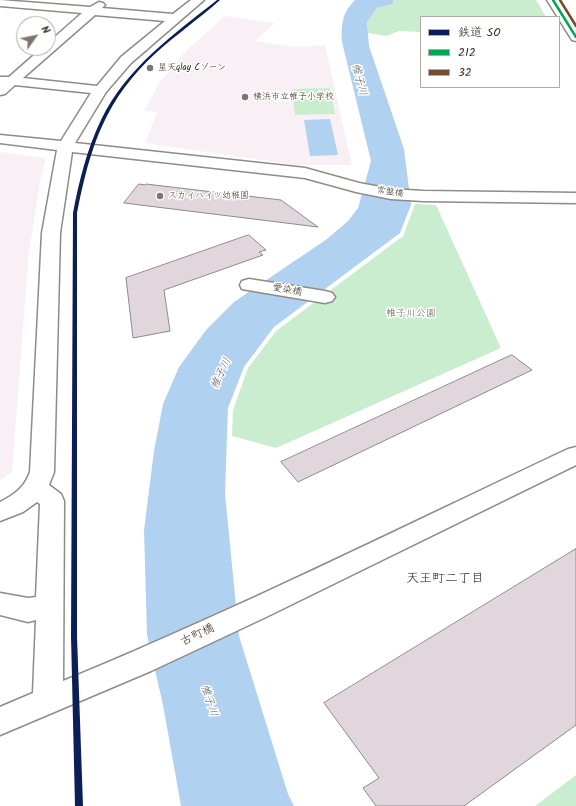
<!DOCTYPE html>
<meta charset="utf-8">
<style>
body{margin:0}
#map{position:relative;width:576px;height:806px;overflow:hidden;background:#fff;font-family:Kalam,"Klee One",sans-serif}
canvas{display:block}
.legend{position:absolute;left:420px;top:16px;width:140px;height:72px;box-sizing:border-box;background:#fff;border:1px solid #b1aaa5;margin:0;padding:5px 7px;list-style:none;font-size:12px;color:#3b2a1e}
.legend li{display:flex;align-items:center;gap:8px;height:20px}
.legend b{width:20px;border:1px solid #b1aaa5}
.north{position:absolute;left:16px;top:16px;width:40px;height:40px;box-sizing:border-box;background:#fff;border:1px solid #b1aaa5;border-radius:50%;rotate:57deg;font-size:11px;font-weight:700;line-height:16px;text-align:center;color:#3b2a1e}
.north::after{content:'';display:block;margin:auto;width:14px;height:18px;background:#80756d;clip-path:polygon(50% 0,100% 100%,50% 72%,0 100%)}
</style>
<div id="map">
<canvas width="576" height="806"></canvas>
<ul class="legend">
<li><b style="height:5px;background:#0c1e56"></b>鉄道 SO</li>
<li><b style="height:5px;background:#00a651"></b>212</li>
<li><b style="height:5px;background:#7a4b2a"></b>32</li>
</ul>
<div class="north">N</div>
</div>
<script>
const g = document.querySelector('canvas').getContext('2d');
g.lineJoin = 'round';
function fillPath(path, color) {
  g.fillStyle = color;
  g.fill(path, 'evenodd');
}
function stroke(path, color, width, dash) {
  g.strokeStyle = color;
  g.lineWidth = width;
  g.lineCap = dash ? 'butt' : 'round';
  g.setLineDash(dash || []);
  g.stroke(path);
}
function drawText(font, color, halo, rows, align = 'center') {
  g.font = font + ' Kalam,"Klee One",sans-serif';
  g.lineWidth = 3;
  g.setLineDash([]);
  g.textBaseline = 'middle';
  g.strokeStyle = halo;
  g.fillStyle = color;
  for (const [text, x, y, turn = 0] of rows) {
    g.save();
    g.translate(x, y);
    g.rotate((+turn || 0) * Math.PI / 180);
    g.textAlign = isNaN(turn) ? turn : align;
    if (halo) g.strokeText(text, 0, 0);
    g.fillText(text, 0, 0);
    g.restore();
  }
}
const built = new Path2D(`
 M 225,16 L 275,23 L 255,41 L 293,47 L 325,45 L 352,165 L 295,165 L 145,143 L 157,112 L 144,111 L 160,82 L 186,51 Z
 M 0,152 L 46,158 L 40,182 L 29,252 L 12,472 L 0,480 Z`);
const green = new Path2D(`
 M 393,0 L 536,0 L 546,17 L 421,17 L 421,32 L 399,31 L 387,36 L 368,33 L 367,21 L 377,8 L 393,4 Z
 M 330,88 L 335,114 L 295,115 L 292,89 Z
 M 415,204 L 436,205 L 501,348 L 276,448 L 232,436 L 233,410 L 248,368 L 276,331 L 403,236 Z
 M 576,775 L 576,806 L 535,806 Z`);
const water = new Path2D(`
 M 355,0 L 393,0 L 393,4 L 377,8 L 367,22 L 369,46 L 404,149 L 411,205 L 400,233 L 274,327 L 244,367 L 228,408 L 225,494 L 239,636 L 288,794 L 294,806 L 181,806 L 163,705 L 147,635 L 144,530 L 154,451 L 163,404 L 179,367 L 206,330 L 234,302 L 327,239 L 348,221 L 358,208 L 371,161 L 342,42 C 341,24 342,13 355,0 Z
 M 330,119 L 338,155 L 310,156 L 304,120 Z`);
const building = new Path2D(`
 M 139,184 L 145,185 L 146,184 L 281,200 L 318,227 L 124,203 Z
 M 249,235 L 266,250 L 259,252 L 263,255 L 164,290 L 170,331 L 133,338 L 126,278 Z
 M 512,355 L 532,370 L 298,482 L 281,462 Z
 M 576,549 L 576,725 L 464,806 L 376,806 L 363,788 L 379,778 L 324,703 Z`);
const minor = new Path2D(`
 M 0,0 L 90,7 L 99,2 L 103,3 L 105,5 L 102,8 L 173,14 L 191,0 L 204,0 L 131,63 L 106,92 L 75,143 L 305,168 L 359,183 L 391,189 L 423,191 L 576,193 L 576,203 L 423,201 L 391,199 L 356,192 L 305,178 L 72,152 L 60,233 L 54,472 L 49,485 L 61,494 L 64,501 L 63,681 C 234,611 400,528 568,449 L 576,447 L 576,465 L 264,618 L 151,671 L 0,735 L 0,707 L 33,693 L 36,620 L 28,622 L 0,615 L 0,593 L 28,598 L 36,597 L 40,504 L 37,502 L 23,512 L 0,521 L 0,502 C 14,495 25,487 30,472 L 42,233 L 57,150 L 0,143 L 0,135 L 61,141 L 91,93 L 15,85 L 5,94 L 0,95 L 0,77 L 9,77 L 42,48 L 48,48 L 48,43 L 82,13 L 0,6 ZM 95,15 L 165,21 L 121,57 L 97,86 L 23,78 Z
 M 547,0 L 559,0 L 576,27 L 576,41 L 572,40 Z
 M 249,279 L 325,291 L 332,293 L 335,297 L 332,301 L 325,303 L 242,289 L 240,285 L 242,281 Z`);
const bus1 = new Path2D(`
 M 553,0 L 576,37`);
const bus2 = new Path2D(`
 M 560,0 L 576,26`);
const rail1 = new Path2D(`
 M 217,0 L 220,0 C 200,18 177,34 157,52 C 105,99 90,147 77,213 L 77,636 L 83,806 L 75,806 L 71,636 L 73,213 C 79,181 87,149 101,120 C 126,68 174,34 217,0 Z`);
const markers = [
 [150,68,4,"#80756d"],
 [245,97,4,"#80756d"],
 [160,196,4,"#80756d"]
];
const farPoinames = [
 ["星天qlay Cゾーン",158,68],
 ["横浜市立帷子小学校",253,97],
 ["スカイハイツ幼稚園",168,196]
];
const farStreetnames = [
 ["常盤橋",390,193,8]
];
const streetNames = [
 ["愛染橋",287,291,10]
];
const parkNames = [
 ["帷子川公園",411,314]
];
const waterNames = [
 ["帷子川",358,80,75],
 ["帷子川",222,374,-65],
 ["帷子川",208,701,72]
];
const nearStreetnames = [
 ["古町橋",198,636,-25]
];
const nearNeighbourhoodnames = [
 ["天王町二丁目",445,580]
];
fillPath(built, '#f8f0f5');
fillPath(green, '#cbedcf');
fillPath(water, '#b0d2f0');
fillPath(building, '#e0d6dc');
stroke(building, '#8e8b88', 1);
stroke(minor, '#8e8b88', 3);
fillPath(minor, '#fff');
stroke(bus1, '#00a651', 2.5);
stroke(bus2, '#7a4b2a', 2.5);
fillPath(rail1, '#0c1e56');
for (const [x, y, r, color] of markers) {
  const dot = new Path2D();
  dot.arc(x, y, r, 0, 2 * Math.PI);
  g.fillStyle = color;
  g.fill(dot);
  stroke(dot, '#fff', 1.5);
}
drawText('9px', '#3b2a1e', '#fff', farPoinames, 'left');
drawText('9px', '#3b2a1e', '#fff', farStreetnames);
drawText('10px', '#3b2a1e', '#fff', streetNames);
drawText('10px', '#5a6047', '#fff', parkNames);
drawText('italic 11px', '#585e65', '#fff', waterNames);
drawText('12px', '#3b2a1e', '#fff', nearStreetnames);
drawText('13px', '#3b2a1e', '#fff', nearNeighbourhoodnames);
</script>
